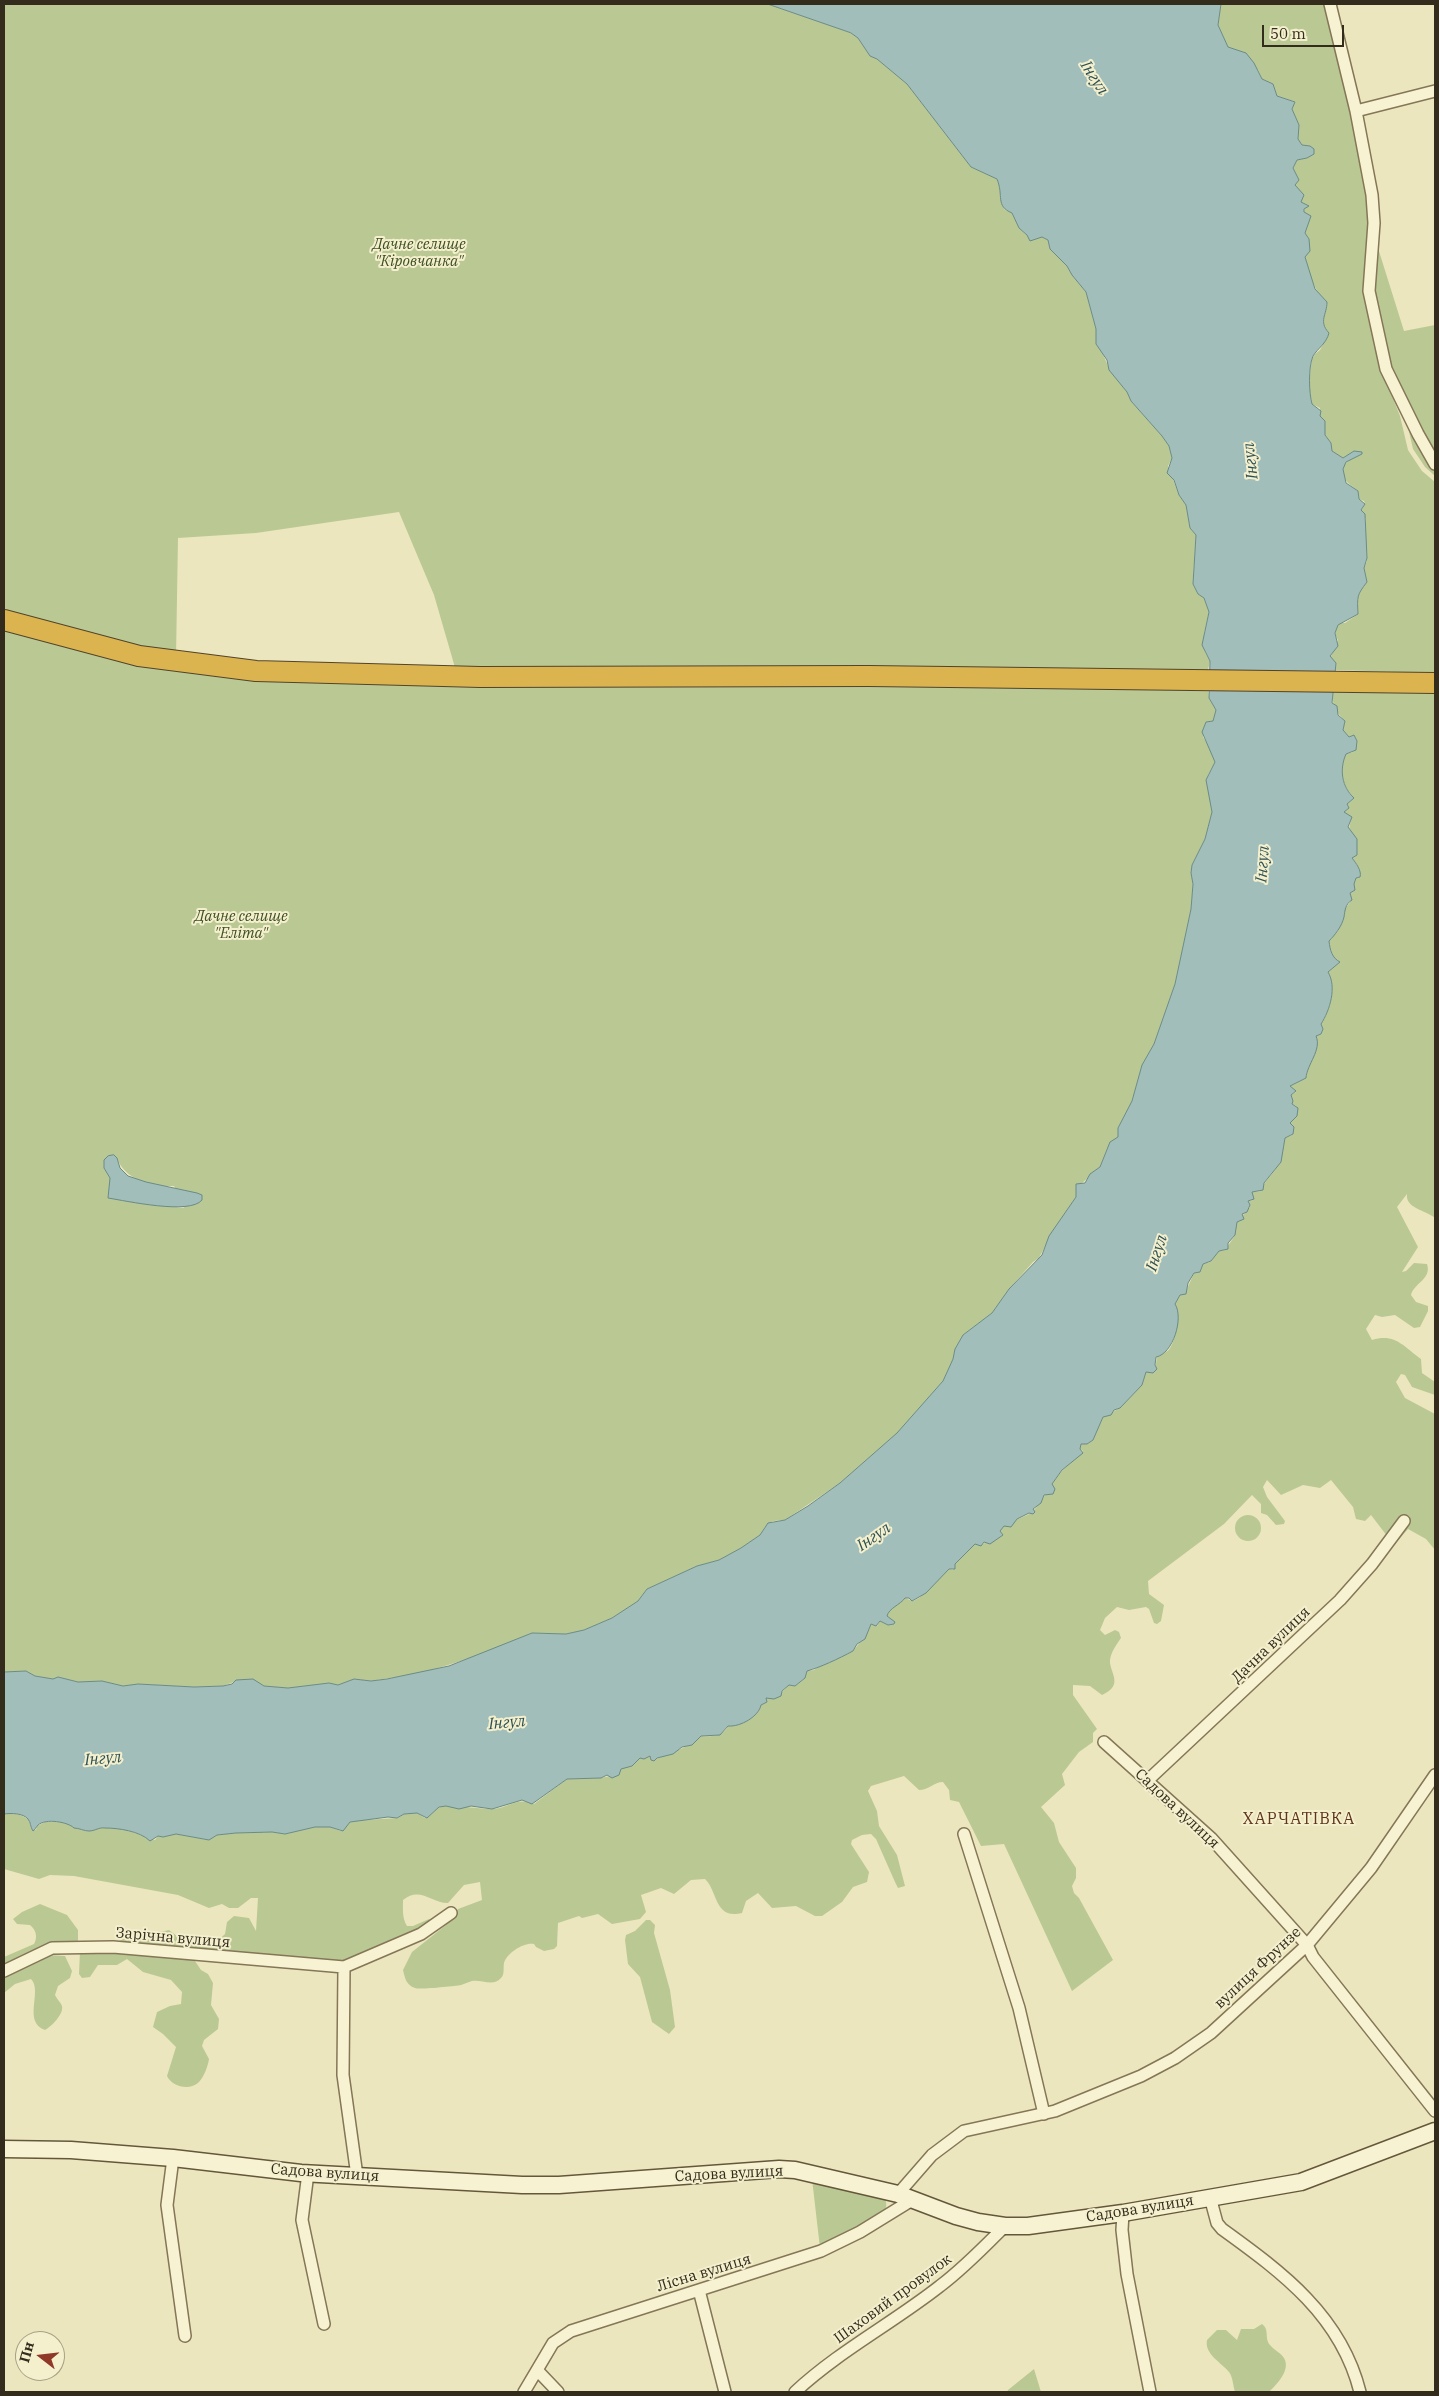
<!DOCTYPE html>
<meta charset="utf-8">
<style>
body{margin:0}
#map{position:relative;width:1439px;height:2396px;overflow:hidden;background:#ece6be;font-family:"IBM Plex Serif",serif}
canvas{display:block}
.frame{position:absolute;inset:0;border:5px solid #332b1c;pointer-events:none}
.north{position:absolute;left:15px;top:2331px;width:50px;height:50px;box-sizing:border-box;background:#f4efcd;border:1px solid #a7a186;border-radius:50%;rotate:286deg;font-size:14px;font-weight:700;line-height:20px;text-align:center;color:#332b1c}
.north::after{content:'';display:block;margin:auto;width:18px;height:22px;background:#913929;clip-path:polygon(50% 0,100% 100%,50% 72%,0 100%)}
.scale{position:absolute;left:1262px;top:25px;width:82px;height:22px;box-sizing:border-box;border:2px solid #332b1c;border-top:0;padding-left:6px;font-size:15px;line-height:18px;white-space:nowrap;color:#332b1c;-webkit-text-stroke:4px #f4efcd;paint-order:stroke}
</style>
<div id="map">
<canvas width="1439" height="2396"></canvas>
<div class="frame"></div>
<div class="north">Пн</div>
<div class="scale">50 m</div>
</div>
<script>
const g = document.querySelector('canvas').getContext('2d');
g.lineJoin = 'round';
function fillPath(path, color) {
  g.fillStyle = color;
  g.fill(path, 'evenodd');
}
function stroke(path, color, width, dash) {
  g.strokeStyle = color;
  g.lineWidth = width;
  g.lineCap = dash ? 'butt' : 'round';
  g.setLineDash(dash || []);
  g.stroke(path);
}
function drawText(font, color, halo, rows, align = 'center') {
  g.font = font + ' "IBM Plex Serif",serif';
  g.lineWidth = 4;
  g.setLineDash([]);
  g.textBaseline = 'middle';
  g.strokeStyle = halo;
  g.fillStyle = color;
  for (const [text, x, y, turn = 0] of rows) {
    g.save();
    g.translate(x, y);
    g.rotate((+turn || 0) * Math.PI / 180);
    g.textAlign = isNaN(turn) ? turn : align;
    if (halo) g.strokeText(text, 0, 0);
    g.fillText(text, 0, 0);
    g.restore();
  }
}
const green = new Path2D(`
 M 4,4 L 768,4 L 851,33 L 858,38 L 870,56 L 877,59 L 907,84 L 971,167 L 997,179 C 1002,190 999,201 1005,210 L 1012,213 L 1019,228 L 1029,237 L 1042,237 L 1048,240 L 1050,249 L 1067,266 L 1072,275 L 1086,292 L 1096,329 L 1096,344 L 1102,352 L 1109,368 L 1127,392 L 1131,401 L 1162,436 L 1169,446 L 1172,458 L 1168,466 L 1179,495 L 1186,505 L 1190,528 L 1196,535 L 1193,579 L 1194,586 L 1198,594 L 1204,598 L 1209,612 L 1204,634 L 1205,652 L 1210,661 L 1208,670 L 456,671 L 434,595 L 399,512 L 256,533 L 178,538 L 176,658 L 4,614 Z
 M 1221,4 L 1325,4 L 1342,66 L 1369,195 L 1370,245 L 1384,376 L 1400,416 L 1408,450 L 1422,471 L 1435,482 L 1435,673 L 1335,670 L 1336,663 L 1330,658 L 1338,640 C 1334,634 1335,629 1340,623 L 1345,623 L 1358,614 C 1357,596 1357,595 1367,582 L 1364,568 L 1367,561 L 1365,530 L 1366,519 L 1361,511 L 1365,504 L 1364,501 L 1359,499 L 1358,491 C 1348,483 1340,479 1344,465 L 1350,459 L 1354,451 L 1343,458 L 1332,451 L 1331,443 L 1325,435 L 1325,421 L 1320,417 L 1320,408 L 1312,404 L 1308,387 L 1312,359 L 1315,354 L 1320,350 L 1329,333 C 1319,322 1325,314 1327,302 L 1318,293 L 1311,279 L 1305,257 L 1309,239 L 1305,233 L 1309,219 L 1304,212 L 1305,207 L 1301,202 L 1301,194 L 1295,185 L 1298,178 L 1293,168 L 1297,160 L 1307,158 L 1310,146 L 1302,145 L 1298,139 L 1299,125 L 1292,109 L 1295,102 L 1277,96 L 1273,84 L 1262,79 L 1258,70 L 1228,48 L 1218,25 Z
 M 1378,248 L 1404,331 L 1435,325 L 1435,476 L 1425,467 L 1413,449 L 1407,423 L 1394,393 L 1373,281 Z
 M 4,627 L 137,662 L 1208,688 L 1209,698 L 1216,710 L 1213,721 L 1206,722 L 1203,737 L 1211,749 L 1215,762 L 1208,775 L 1212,812 L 1205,839 L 1192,865 L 1191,873 L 1193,884 L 1191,909 L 1175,984 L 1154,1044 L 1142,1065 L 1132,1101 L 1118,1128 L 1118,1137 L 1107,1149 L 1100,1167 L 1081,1184 L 1076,1197 L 1053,1231 L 1039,1258 L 1033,1262 L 1009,1289 L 992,1313 L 963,1335 L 955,1349 L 953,1359 L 943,1381 L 898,1433 L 840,1483 L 785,1520 L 773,1521 L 765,1527 L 760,1535 L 741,1548 L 719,1560 L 697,1566 L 647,1589 L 638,1601 L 612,1618 L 584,1630 L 566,1634 L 532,1633 L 477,1656 L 422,1673 L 371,1681 L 354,1679 L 338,1685 L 329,1683 L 288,1688 L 264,1686 L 257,1683 L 239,1680 L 223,1686 L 194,1687 L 138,1684 L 123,1686 L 102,1681 L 78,1682 L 58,1677 L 53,1679 L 35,1676 L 26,1671 L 4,1672 ZM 117,1158 C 125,1180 152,1187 174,1186 L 184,1208 L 123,1200 L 110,1183 L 111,1178 L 104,1168 Z
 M 1333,689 L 1435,692 L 1435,1218 C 1425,1210 1405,1208 1407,1194 L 1397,1207 L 1418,1247 L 1402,1272 L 1406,1271 L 1414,1263 L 1427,1264 C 1432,1279 1414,1283 1411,1295 L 1416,1302 L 1428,1306 L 1428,1311 L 1420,1327 L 1414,1328 L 1395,1315 L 1382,1317 L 1375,1315 L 1366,1329 L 1372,1340 C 1395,1333 1403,1346 1421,1359 L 1422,1373 L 1435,1382 L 1435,1395 L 1412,1387 L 1405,1375 L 1401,1374 L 1396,1382 L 1405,1398 L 1435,1414 L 1435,1550 L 1426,1539 L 1408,1529 L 1394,1545 L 1371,1515 L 1365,1521 L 1356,1519 L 1353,1507 L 1331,1480 L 1320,1488 L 1303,1485 L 1281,1495 L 1267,1480 L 1263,1487 L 1267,1497 L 1285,1521 L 1284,1524 L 1276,1525 L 1267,1515 L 1261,1513 L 1261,1504 L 1252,1495 L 1224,1524 L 1148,1581 L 1149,1594 L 1164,1605 L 1161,1621 L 1157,1624 L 1154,1623 L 1149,1609 L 1146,1607 L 1129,1610 L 1117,1607 L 1105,1618 L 1100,1630 L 1105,1635 L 1115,1630 L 1119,1632 L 1121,1638 C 1117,1644 1111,1652 1110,1660 C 1109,1672 1125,1685 1102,1695 L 1090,1686 L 1073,1685 L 1073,1695 L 1097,1729 L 1093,1733 L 1093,1742 L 1079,1752 L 1062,1774 L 1065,1785 L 1041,1807 L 1054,1823 L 1059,1842 L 1076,1868 L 1076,1878 L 1072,1886 L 1074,1893 L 1079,1898 L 1113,1960 L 1072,1991 L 1004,1844 L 981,1846 L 959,1802 L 950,1800 L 949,1790 L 943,1782 C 934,1782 929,1790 919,1790 L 904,1776 L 871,1786 L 868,1791 L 877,1811 L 879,1826 L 897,1855 L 905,1886 L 898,1888 L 895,1882 L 876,1839 L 871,1834 L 862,1835 L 852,1840 L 851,1844 L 869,1872 L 867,1882 L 853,1887 L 842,1902 L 822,1916 L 815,1916 L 796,1906 L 772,1908 L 758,1893 L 746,1901 L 742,1913 C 714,1920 718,1891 705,1879 L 691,1880 L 674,1894 L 661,1888 L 641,1895 L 646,1912 L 640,1919 L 612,1924 L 598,1914 L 582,1918 L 579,1916 L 558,1923 L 557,1946 L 554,1949 L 544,1951 L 536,1947 L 534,1944 C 524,1942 507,1953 504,1963 C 503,1968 505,1974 501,1978 C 494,1987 480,1979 472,1981 C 468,1982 465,1984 461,1985 C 454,1986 420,1990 415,1988 C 406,1985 405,1978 403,1970 L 412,1952 L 446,1925 L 458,1909 L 482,1900 L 480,1882 L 464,1885 L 448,1903 C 431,1903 420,1886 403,1900 C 403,1909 402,1918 407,1926 L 413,1926 L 429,1919 L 433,1922 L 431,1929 L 368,1950 L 348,1963 L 186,1959 L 195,1961 L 201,1970 L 208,1974 L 213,1983 L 211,2005 L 219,2019 L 218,2029 L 204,2040 L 202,2046 L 209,2059 C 208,2066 204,2077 199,2082 C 190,2091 172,2087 167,2076 L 176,2047 L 163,2034 L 153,2027 L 157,2012 L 170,2006 L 181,2004 L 182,1992 L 171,1980 L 143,1972 L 127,1959 L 117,1965 L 98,1965 L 90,1977 L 82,1978 L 79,1974 L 80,1951 C 98,1935 97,1946 116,1942 C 122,1941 127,1935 134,1934 C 145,1931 157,1933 169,1930 L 182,1940 L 194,1936 L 208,1945 L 213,1945 L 225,1934 L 227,1922 L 234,1916 L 249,1918 L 256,1931 L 258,1898 L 251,1898 L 238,1908 L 229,1908 L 222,1904 L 209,1908 L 178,1895 L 74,1876 L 50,1875 L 39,1879 L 4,1869 L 4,1814 C 13,1812 21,1814 29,1820 L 31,1828 L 36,1830 L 37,1826 L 45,1822 L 63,1822 L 86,1831 L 106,1827 L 124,1829 L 155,1840 L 158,1836 L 163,1837 L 176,1834 L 208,1840 L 217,1835 L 236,1833 L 272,1832 L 285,1834 L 315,1827 L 330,1827 L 341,1831 L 350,1822 L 363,1820 L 398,1818 L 404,1814 L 417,1813 L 425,1818 C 431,1816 434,1810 440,1807 C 451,1803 481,1810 494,1809 C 510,1807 517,1797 534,1804 L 567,1779 L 601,1778 L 610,1776 L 623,1768 L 632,1766 L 640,1758 L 650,1756 L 656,1759 C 674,1751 686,1749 701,1736 C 711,1737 724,1736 728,1726 C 742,1722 758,1719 761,1705 L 767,1702 L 766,1698 L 778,1696 L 789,1685 L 795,1686 L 804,1679 L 807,1671 L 814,1670 L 821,1665 L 853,1651 L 866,1635 L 871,1624 L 877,1626 L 880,1621 L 888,1625 L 895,1624 L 887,1616 C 889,1607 900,1604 905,1598 L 913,1601 L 919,1598 L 949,1569 L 953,1570 L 954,1564 L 975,1544 L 981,1545 C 983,1543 997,1539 1003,1535 L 1000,1531 C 1005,1521 1023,1519 1032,1512 C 1043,1501 1050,1485 1061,1472 C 1067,1464 1076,1459 1083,1451 L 1080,1449 L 1081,1443 L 1087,1444 L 1093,1440 L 1103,1417 L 1120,1408 L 1142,1385 L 1146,1372 L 1155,1371 L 1157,1357 C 1161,1354 1168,1352 1170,1348 C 1176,1340 1180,1312 1175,1304 L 1180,1295 L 1187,1289 L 1194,1273 L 1200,1272 L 1203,1264 L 1210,1262 L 1219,1251 L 1225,1250 L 1234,1237 L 1237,1222 L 1250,1207 L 1248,1201 L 1253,1200 L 1252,1192 L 1261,1191 C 1264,1181 1271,1177 1276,1168 C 1282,1159 1283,1148 1285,1138 L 1292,1135 L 1290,1121 L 1297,1116 L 1296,1106 L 1292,1104 L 1291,1095 L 1296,1092 L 1290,1086 L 1306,1078 C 1307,1062 1318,1052 1316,1036 L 1321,1034 L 1323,1029 L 1321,1024 C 1330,1010 1337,987 1328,972 L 1340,962 C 1332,958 1330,950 1329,941 L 1338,931 L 1344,910 L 1351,901 L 1350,893 L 1356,878 L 1359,878 C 1361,870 1357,864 1352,858 L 1357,854 L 1356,839 L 1349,829 L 1351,819 L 1344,812 L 1349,808 L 1347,804 L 1354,798 C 1342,786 1339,770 1346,754 L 1353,752 L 1357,741 L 1354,735 L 1349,737 L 1343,730 L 1345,721 C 1335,711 1331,704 1333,689 Z
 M1235 1528a13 13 0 1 1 26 0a13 13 0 1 1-26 0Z
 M 40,1904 L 67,1915 L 78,1930 L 78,1942 L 49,1955 L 65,1956 L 72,1971 L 70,1978 L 58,1986 L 55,1995 C 57,1999 61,2003 62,2006 C 64,2014 51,2027 45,2030 C 22,2022 43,1991 31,1979 L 15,1984 L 4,1993 L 4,1957 L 34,1944 C 38,1937 36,1930 30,1925 L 17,1924 L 13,1919 L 22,1912 Z
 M 646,1920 L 650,1920 L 655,1925 L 654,1933 L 670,1990 L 675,2027 L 669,2034 L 652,2022 L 640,1977 L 628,1964 L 625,1940 L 626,1935 L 635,1931 Z
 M 812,2179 L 885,2198 C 887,2205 887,2208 882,2214 L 820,2248 Z
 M 1262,2324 C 1270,2330 1264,2338 1270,2345 C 1274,2350 1281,2353 1284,2358 C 1291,2370 1277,2384 1269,2392 L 1235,2392 C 1233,2386 1233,2377 1229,2372 C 1222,2363 1204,2354 1207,2340 L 1217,2330 L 1226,2330 L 1237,2340 L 1241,2329 L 1254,2329 Z
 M 1034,2369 L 1041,2392 L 1007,2392 L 1008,2390 Z`);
const water = new Path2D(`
 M 768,4 L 1221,4 L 1218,25 L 1228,47 L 1246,53 L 1254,63 L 1262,79 L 1273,84 L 1277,96 L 1295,102 L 1292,109 L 1299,125 L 1298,139 L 1302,145 L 1310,146 L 1314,149 L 1314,154 L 1307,158 L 1297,160 L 1293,168 L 1299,180 L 1295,185 L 1304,195 L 1301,202 L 1309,206 L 1304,209 L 1304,212 L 1311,216 L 1305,233 L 1309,239 L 1310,251 L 1305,257 L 1315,289 L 1327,302 C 1327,315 1318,321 1329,333 C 1326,344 1318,348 1313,356 C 1308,368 1309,393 1312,404 L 1321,411 L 1320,416 L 1325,421 L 1325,435 L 1331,443 L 1332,451 L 1343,458 L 1354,451 L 1362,452 L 1362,454 L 1346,462 L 1343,469 L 1346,483 L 1358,491 L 1359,499 L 1365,504 L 1361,510 L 1365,514 L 1367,558 L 1364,568 L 1367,582 C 1357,595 1357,596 1358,614 L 1338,625 L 1335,633 L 1338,646 L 1330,656 L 1336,663 L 1332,703 L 1337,706 L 1338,715 L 1345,721 L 1343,730 L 1349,737 L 1354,735 L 1357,741 L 1356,750 L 1346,754 C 1339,770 1342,787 1354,798 L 1347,804 L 1349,808 L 1344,812 L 1352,817 L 1348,827 L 1357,839 L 1357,855 L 1352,858 C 1356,863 1362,871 1360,877 L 1356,878 L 1354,884 L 1355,890 L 1350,893 L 1352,900 C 1345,904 1345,911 1344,917 C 1342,926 1335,935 1329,941 C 1330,950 1332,958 1340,962 L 1328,972 C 1337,987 1330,1010 1321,1024 L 1323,1029 L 1321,1034 L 1316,1036 C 1322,1050 1307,1064 1306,1078 L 1290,1086 L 1296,1091 L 1291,1095 L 1293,1101 L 1292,1104 L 1298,1108 L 1297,1116 L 1290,1123 L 1294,1127 L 1293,1134 L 1285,1138 L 1281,1162 L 1264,1183 L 1263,1190 L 1252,1192 L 1254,1199 L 1248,1201 L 1250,1205 L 1247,1212 L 1242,1214 L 1244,1219 L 1237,1222 L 1235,1235 L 1228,1243 L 1228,1249 L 1219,1251 L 1211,1261 L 1203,1264 L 1200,1272 L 1194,1273 L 1188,1283 L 1186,1294 L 1180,1295 L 1175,1304 C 1184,1318 1173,1354 1156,1357 L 1155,1365 L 1157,1369 L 1153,1373 L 1146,1372 L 1142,1385 L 1120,1408 L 1114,1410 L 1111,1415 L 1103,1417 L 1093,1440 L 1087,1444 L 1081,1444 L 1080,1449 L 1083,1453 L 1062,1470 L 1052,1484 L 1055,1489 L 1053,1494 L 1044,1495 L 1041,1503 L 1033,1509 L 1035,1512 L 1033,1514 L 1029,1513 L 1017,1519 L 1011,1527 L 1004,1526 L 1000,1531 L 1003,1535 L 990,1544 L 984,1542 L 981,1546 L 975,1544 L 955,1564 L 955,1569 L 949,1569 L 926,1593 L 912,1601 L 909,1598 L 905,1598 C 900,1605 889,1608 887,1616 L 895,1622 L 894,1624 L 888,1625 L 880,1621 L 876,1626 L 871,1624 L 865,1639 L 857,1644 L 853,1651 C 838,1659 821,1667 807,1671 L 805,1678 L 795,1686 L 789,1685 L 782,1691 L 781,1696 L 774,1699 L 766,1698 L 767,1702 L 761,1705 C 759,1716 741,1727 728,1726 L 720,1735 L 701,1736 L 692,1745 L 682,1747 L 673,1754 L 657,1758 L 654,1761 L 651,1760 L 650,1756 L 644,1759 L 640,1758 L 632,1766 L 621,1769 L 619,1775 L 612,1778 L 607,1775 L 601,1778 L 567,1779 L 532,1804 L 522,1800 L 492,1809 L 471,1806 L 459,1809 L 446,1806 L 439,1807 L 427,1818 L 417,1813 L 404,1814 L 397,1818 L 388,1817 L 350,1822 L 343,1831 L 330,1827 L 315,1827 L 285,1834 L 272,1832 L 236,1833 L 217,1835 L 209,1840 L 176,1834 L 163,1837 L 158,1836 L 150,1841 C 140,1831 118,1828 105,1828 C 99,1827 95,1831 89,1831 C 84,1831 79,1828 74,1828 C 68,1822 46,1818 38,1825 C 36,1827 35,1830 33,1831 C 30,1827 31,1822 28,1819 C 23,1813 11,1813 4,1814 L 4,1672 L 26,1671 L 35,1676 L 53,1679 L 58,1677 L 78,1682 L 102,1681 L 123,1686 L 138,1684 L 194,1687 L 223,1686 L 232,1684 L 236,1680 L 253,1679 L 264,1686 L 288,1688 L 329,1683 L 338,1685 L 354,1679 L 371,1681 L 387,1679 L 449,1666 L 532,1633 L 566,1634 L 584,1630 L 612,1618 L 638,1601 L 647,1589 L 697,1566 L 719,1560 L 741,1548 L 760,1535 L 768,1523 L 785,1520 L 808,1506 L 840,1483 L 897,1433 L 943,1381 L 953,1359 L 955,1349 L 963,1335 L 992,1313 L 1009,1289 L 1042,1255 L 1049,1236 L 1076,1197 L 1076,1184 L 1085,1183 L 1090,1174 L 1100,1167 L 1110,1142 L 1118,1137 L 1118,1128 L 1132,1101 L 1142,1065 L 1154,1044 L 1175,984 L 1191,909 L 1193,884 L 1191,873 L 1192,865 L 1205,839 L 1212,812 L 1206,780 L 1215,762 L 1202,732 L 1206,722 L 1213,721 L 1216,710 L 1209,698 L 1210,661 L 1202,645 L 1209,612 L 1204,598 L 1198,594 L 1193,584 L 1196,535 L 1190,528 L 1186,505 L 1179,495 L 1174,480 L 1167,473 L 1172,458 L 1169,446 L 1162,436 L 1131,401 L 1127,392 L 1109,370 L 1107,360 L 1096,344 L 1096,329 L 1086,292 L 1072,275 L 1067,266 L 1050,249 L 1048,240 L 1042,237 L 1030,241 L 1027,235 L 1019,228 L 1012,213 C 995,206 1004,196 997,179 L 971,167 L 907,84 L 877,59 L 870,56 L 858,38 L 851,33 Z
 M 114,1155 L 117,1158 L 120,1168 L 128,1176 L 146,1182 L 197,1193 L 202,1195 L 202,1200 C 190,1215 127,1201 108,1198 L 110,1178 L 104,1168 L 104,1160 L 108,1156 Z`);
const street = new Path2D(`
 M 1330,4 L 1356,111 L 1372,195 L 1374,223 L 1369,291 L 1386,369 L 1418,434 L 1435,464
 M 1356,111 L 1435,91
 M 1104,1742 L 1211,1838 L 1307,1945 L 1313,1957 L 1435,2111
 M 1147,1781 L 1340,1600 L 1372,1564 L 1404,1521
 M 964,1834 L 1019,2008 L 1044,2114
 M 4,1971 L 52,1948 L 113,1947 L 344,1967
 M 173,2158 L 167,2205 L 185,2336
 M 308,2173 L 302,2220 L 324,2324
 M 357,2176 L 343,2075 L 344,1967 L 421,1934 L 451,1913
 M 898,2194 L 932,2155 L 964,2131 L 1055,2111 L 1141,2076 L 1175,2058 L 1211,2033 L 1307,1945 L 1371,1868 L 1435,1775
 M 1210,2197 L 1217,2223 L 1222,2229 C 1283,2273 1341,2316 1360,2392
 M 1123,2213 L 1122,2230 L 1127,2274 L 1150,2392
 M 699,2290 L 725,2392
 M 537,2370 L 558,2392
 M 524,2392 L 553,2343 L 571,2331 L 821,2251 L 860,2232 L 912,2200
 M 795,2392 C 839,2351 893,2323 940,2286 C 964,2268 984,2247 1005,2226`);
const secondary = new Path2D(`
 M 4,2149 L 71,2150 L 173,2158 L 301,2173 L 522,2185 L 559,2185 L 779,2169 L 795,2170 L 898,2194 L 956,2216 L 978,2222 L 1005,2226 L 1028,2226 L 1123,2213 L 1301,2182 L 1435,2131`);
const highway = new Path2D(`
 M 4,620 L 139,656 L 256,671 L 480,677 L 868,676 L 1435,683`);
const parkNames = [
 ["Дачне селище",419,245],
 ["\"Кіровчанка\"",419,262],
 ["Дачне селище",241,917],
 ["\"Еліта\"",241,934]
];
const streetNames = [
 ["Дачна вулиця",1271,1645,-44],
 ["Садова вулиця",1177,1809,43],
 ["Зарічна вулиця",173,1938,5],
 ["вулиця Фрунзе",1258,1968,-43],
 ["Садова вулиця",325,2173,4],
 ["Садова вулиця",729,2174,-3],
 ["Садова вулиця",1140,2209,-9],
 ["Лісна вулиця",704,2273,-17],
 ["Шаховий провулок",893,2299,-36]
];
const waterNames = [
 ["Інгул",1094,78,57],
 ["Інгул",1251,461,-96],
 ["Інгул",1263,864,-86],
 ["Інгул",1157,1253,-72],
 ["Інгул",874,1537,-35],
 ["Інгул",507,1723,-5],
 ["Інгул",103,1759,-5]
];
const neighbourhoodNames = [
 ["ХАРЧАТІВКА",1299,1819]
];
fillPath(green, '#bac993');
fillPath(water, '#a1beba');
stroke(water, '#698b88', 1);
stroke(street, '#847657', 14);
stroke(secondary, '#65573b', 19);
stroke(highway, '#51432c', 22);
stroke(street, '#f7f2d1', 11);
stroke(secondary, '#f7f2d1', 16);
stroke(highway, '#dbb44f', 20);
drawText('italic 15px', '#3d4f23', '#f4efcd', parkNames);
drawText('15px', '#332b1c', '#f4efcd', streetNames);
drawText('italic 16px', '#2b4f53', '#f4efcd', waterNames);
g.letterSpacing = '1px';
drawText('16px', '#5f351c', '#f4efcd', neighbourhoodNames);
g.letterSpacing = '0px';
</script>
